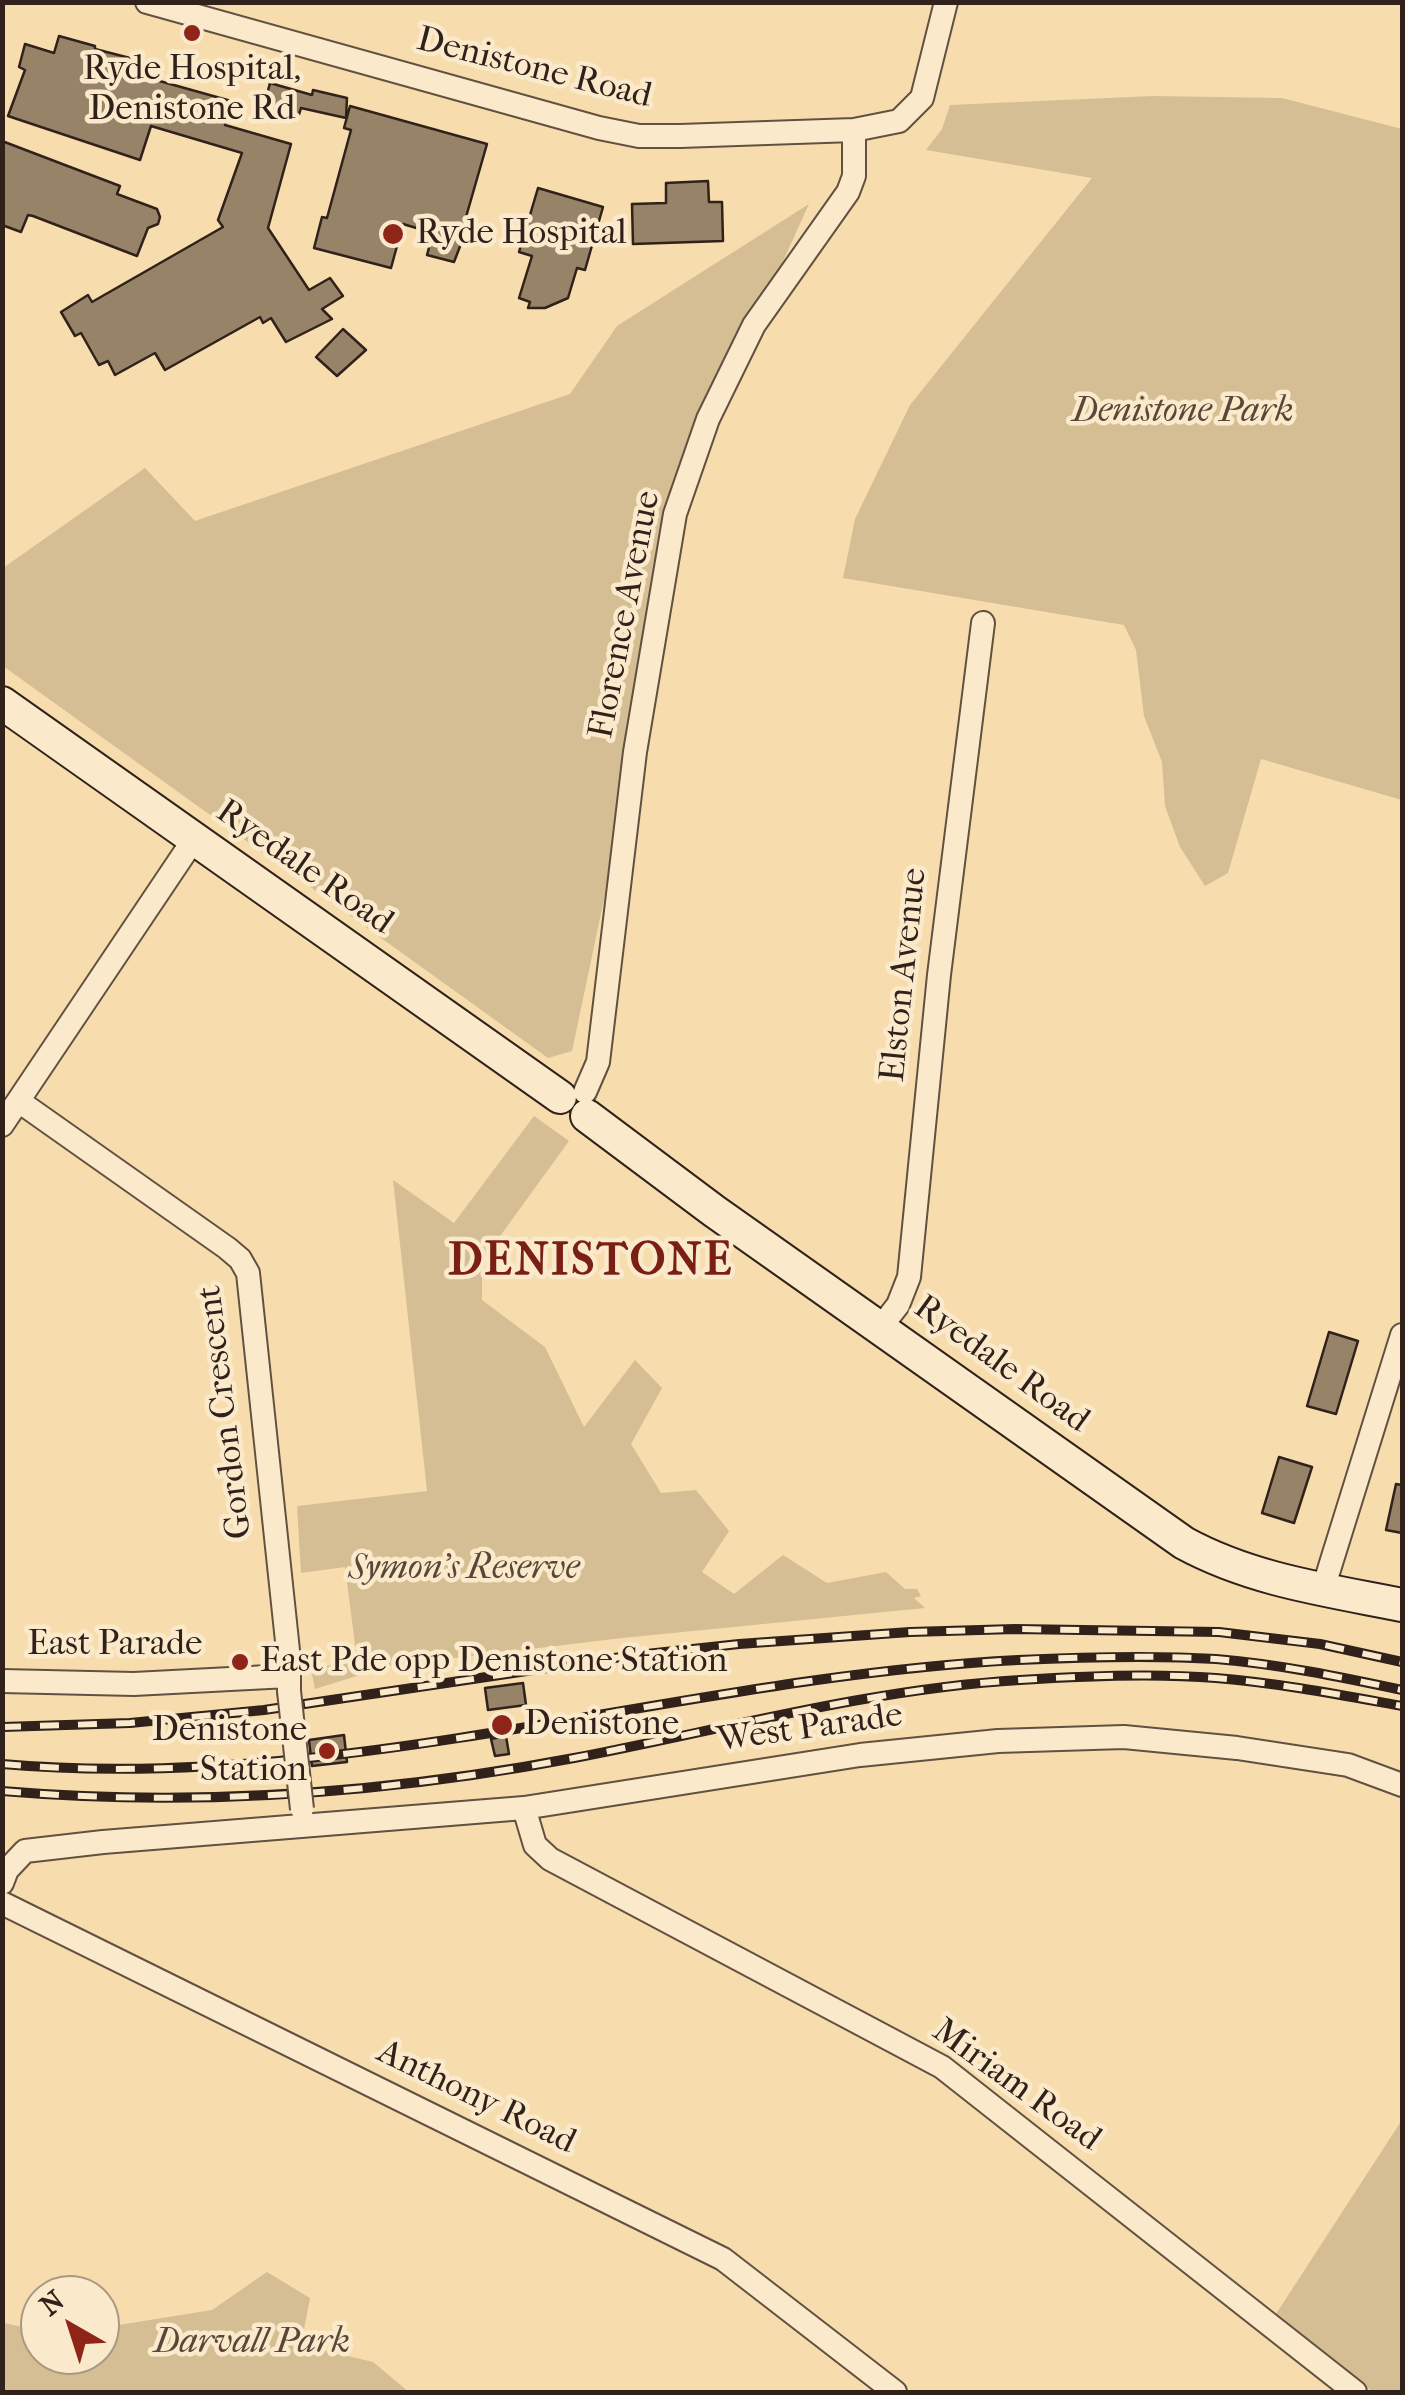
<!DOCTYPE html>
<style>
body{margin:0}
#map{position:relative;width:1405px;height:2395px;overflow:hidden;background:#f7ddad;font-family:"IM FELL French Canon",serif}
canvas{display:block}
.frame{position:absolute;inset:0;border:5px solid #30211b;pointer-events:none}
.north{position:absolute;left:20px;top:2275px;width:100px;height:100px;box-sizing:border-box;background:#fae9ca;border:2px solid #a99984;border-radius:50%;rotate:321deg;font-size:28px;font-weight:700;line-height:40px;text-align:center;color:#30211b}
.north::after{content:'';display:block;margin:auto;width:35px;height:45px;background:#8f2418;clip-path:polygon(50% 0,100% 100%,50% 72%,0 100%)}
</style>
<div id="map">
<canvas width="1405" height="2395"></canvas>
<div class="frame"></div>
<div class="north">N</div>
</div>
<script>
const g = document.querySelector('canvas').getContext('2d');
g.lineJoin = 'round';
function fillPath(path, color) {
  g.fillStyle = color;
  g.fill(path, 'evenodd');
}
function stroke(path, color, width, dash) {
  g.strokeStyle = color;
  g.lineWidth = width;
  g.lineCap = dash ? 'butt' : 'round';
  g.setLineDash(dash || []);
  g.stroke(path);
}
function drawText(font, color, halo, rows, align = 'center') {
  g.font = font + ' "IM FELL French Canon",serif';
  g.lineWidth = 9;
  g.setLineDash([]);
  g.textBaseline = 'middle';
  g.strokeStyle = halo;
  g.fillStyle = color;
  for (const [text, x, y, turn = 0] of rows) {
    g.save();
    g.translate(x, y);
    g.rotate((+turn || 0) * Math.PI / 180);
    g.textAlign = isNaN(turn) ? turn : align;
    if (halo) g.strokeText(text, 0, 0);
    g.fillText(text, 0, 0);
    g.restore();
  }
}
const green = new Path2D(`
 M 1153,96 L 1282,98 L 1402,129 L 1402,800 L 1261,759 L 1228,873 L 1205,886 L 1180,847 L 1165,806 L 1162,762 L 1144,716 L 1136,650 L 1124,625 L 843,578 L 855,519 L 910,405 L 1092,178 L 926,150 L 942,129 L 950,105 Z
 M 809,204 L 676,497 L 635,752 L 572,1051 L 548,1058 L 3,666 L 3,568 L 145,468 L 195,521 L 570,394 L 617,326 Z
 M 534,1116 L 569,1141 L 482,1261 L 482,1300 L 545,1347 L 584,1427 L 635,1360 L 662,1388 L 631,1444 L 661,1493 L 696,1490 L 729,1531 L 702,1572 L 734,1594 L 783,1555 L 827,1583 L 886,1572 L 905,1589 L 917,1589 L 921,1596 L 914,1598 L 925,1608 L 622,1638 L 389,1666 L 315,1689 L 311,1669 L 357,1660 L 345,1567 L 301,1573 L 297,1506 L 427,1491 L 393,1180 L 454,1223 Z
 M 1400,2123 L 1402,2125 L 1402,2392 L 1373,2392 L 1274,2317 Z
 M 267,2272 L 310,2298 L 301,2345 L 373,2362 L 409,2392 L 3,2392 L 3,2323 L 40,2330 L 40,2355 L 100,2355 L 100,2328 L 212,2310 Z`);
const building = new Path2D(`
 M 59,36 L 95,46 L 95,49 L 161,66 L 156,80 L 231,101 L 225,125 L 291,144 L 268,228 L 309,290 L 330,278 L 343,296 L 322,309 L 332,319 L 286,342 L 271,318 L 263,323 L 260,317 L 165,370 L 155,353 L 115,375 L 108,361 L 99,365 L 81,333 L 75,336 L 61,312 L 88,295 L 92,302 L 223,227 L 218,220 L 242,153 L 151,126 L 140,160 L 8,116 L 25,70 L 19,67 L 25,44 L 54,53 Z
 M 270,83 L 312,95 L 313,90 L 347,98 L 346,118 L 301,108 L 298,118 L 263,110 Z
 M 350,106 L 487,144 L 466,217 L 471,218 L 454,262 L 427,255 L 433,233 L 403,224 L 391,268 L 314,248 L 322,217 L 327,218 L 351,130 L 344,128 Z
 M 2,141 L 120,186 L 117,194 L 157,209 L 160,217 L 158,224 L 148,228 L 137,256 L 33,216 L 28,215 L 21,232 L 2,225 Z
 M 708,181 L 709,202 L 722,202 L 723,241 L 633,244 L 632,204 L 666,203 L 666,183 Z
 M 538,188 L 603,207 L 585,270 L 577,268 L 568,298 L 545,308 L 528,308 L 530,302 L 519,298 L 532,256 L 519,252 Z
 M 343,329 L 366,350 L 337,376 L 316,357 Z
 M 1329,1332 L 1358,1341 L 1336,1414 L 1307,1406 Z
 M 1279,1457 L 1312,1467 L 1294,1523 L 1262,1513 Z
 M 1396,1484 L 1402,1485 L 1402,1533 L 1386,1530 Z
 M 523,1683 L 526,1705 L 488,1710 L 485,1688 Z
 M 344,1735 L 347,1762 L 312,1766 L 309,1740 Z
 M 506,1736 L 509,1754 L 495,1756 L 491,1739 Z`);
const street = new Path2D(`
 M 147,2 L 599,128 L 639,136 L 680,136 L 854,130 L 899,121 L 922,98 L 946,2
 M 585,1092 L 598,1062 L 635,752 L 675,514 L 708,419 L 754,325 L 848,192 L 854,176 L 854,130
 M 20,1102 L 227,1248 L 240,1259 L 248,1273 L 289,1660 L 289,1691
 M 2,1125 L 194,839
 M 880,1328 L 898,1305 L 909,1277 L 939,975 L 983,623
 M 1323,1589 L 1402,1335
 M 2,1681 L 134,1684 L 288,1676
 M 524,1808 L 535,1845 L 550,1859 L 942,2067 L 1355,2392
 M 2,1883 L 7,1870 L 25,1851 L 103,1842 L 524,1808 L 860,1755 L 998,1741 L 1124,1737 L 1237,1748 L 1348,1765 L 1402,1785
 M 2,1903 L 723,2259 L 895,2392`);
const secondary = new Path2D(`
 M 2,703 L 560,1097
 M 587,1116 L 714,1211 L 1184,1543 C 1252,1580 1327,1590 1402,1605`);
const rail = new Path2D(`
 M 2,1727 L 130,1723 L 264,1710 L 628,1656 L 739,1644 L 910,1632 L 1015,1629 L 1219,1632 L 1320,1644 L 1402,1662
 M 2,1764 C 344,1794 680,1677 1018,1660 C 1083,1657 1151,1655 1216,1659 C 1278,1664 1341,1677 1402,1690
 M 2,1791 C 195,1807 384,1794 574,1758 C 721,1730 869,1689 1020,1680 C 1081,1676 1155,1673 1216,1678 C 1279,1683 1341,1695 1402,1706`);
const streetBridge = new Path2D(`
 M 289,1691 L 302,1809`);
const markers = [
 [192,33,10,"#8f2418"],
 [393,234,12,"#8f2418"],
 [240,1662,10,"#8f2418"],
 [502,1725,12,"#8f2418"],
 [327,1751,10,"#8f2418"]
];
const streetNames = [
 ["Denistone Road",534,69,14],
 ["Florence Avenue",626,615,-79],
 ["Ryedale Road",304,868,35],
 ["Elston Avenue",905,975,-84],
 ["Ryedale Road",1001,1365,36],
 ["Gordon Crescent",226,1412,-97],
 ["East Parade",115,1645],
 ["West Parade",810,1729,-8],
 ["Miriam Road",1016,2086,36],
 ["Anthony Road",476,2098,26]
];
const poiNames = [
 ["Ryde Hospital,",192,70,"center"],
 ["Denistone Rd",192,110,"center"],
 ["Ryde Hospital",416,234],
 ["East Pde opp Denistone Station",260,1662],
 ["Denistone",524,1725],
 ["Denistone",307,1731,"right"],
 ["Station",307,1771,"right"]
];
const parkNames = [
 ["Denistone Park",1183,412],
 ["Symon's Reserve",464,1569],
 ["Darvall Park",252,2343]
];
const districtNames = [
 ["DENISTONE",591,1263]
];
fillPath(green, '#d5bd94');
fillPath(building, '#978367');
stroke(building, '#30211b', 2.5);
stroke(street, '#625040', 26);
stroke(secondary, '#30211b', 36);
stroke(street, '#fae9ca', 22);
stroke(secondary, '#fae9ca', 32);
stroke(rail, '#30211b', 10);
stroke(rail, '#fae9ca', 6, [19]);
stroke(streetBridge, '#625040', 26, []);
stroke(streetBridge, '#fae9ca', 22);
for (const [x, y, r, color] of markers) {
  const dot = new Path2D();
  dot.arc(x, y, r, 0, 2 * Math.PI);
  g.fillStyle = color;
  g.fill(dot);
  stroke(dot, '#fae9ca', 4);
}
drawText('35px', '#30211b', '#fae9ca', streetNames);
drawText('35px', '#30211b', '#fae9ca', poiNames, 'left');
drawText('italic 35px', '#594839', '#fae9ca', parkNames);
g.letterSpacing = '2.5px';
drawText('bold 45px', '#7a1f14', '#fae9ca', districtNames);
g.letterSpacing = '0px';
</script>
